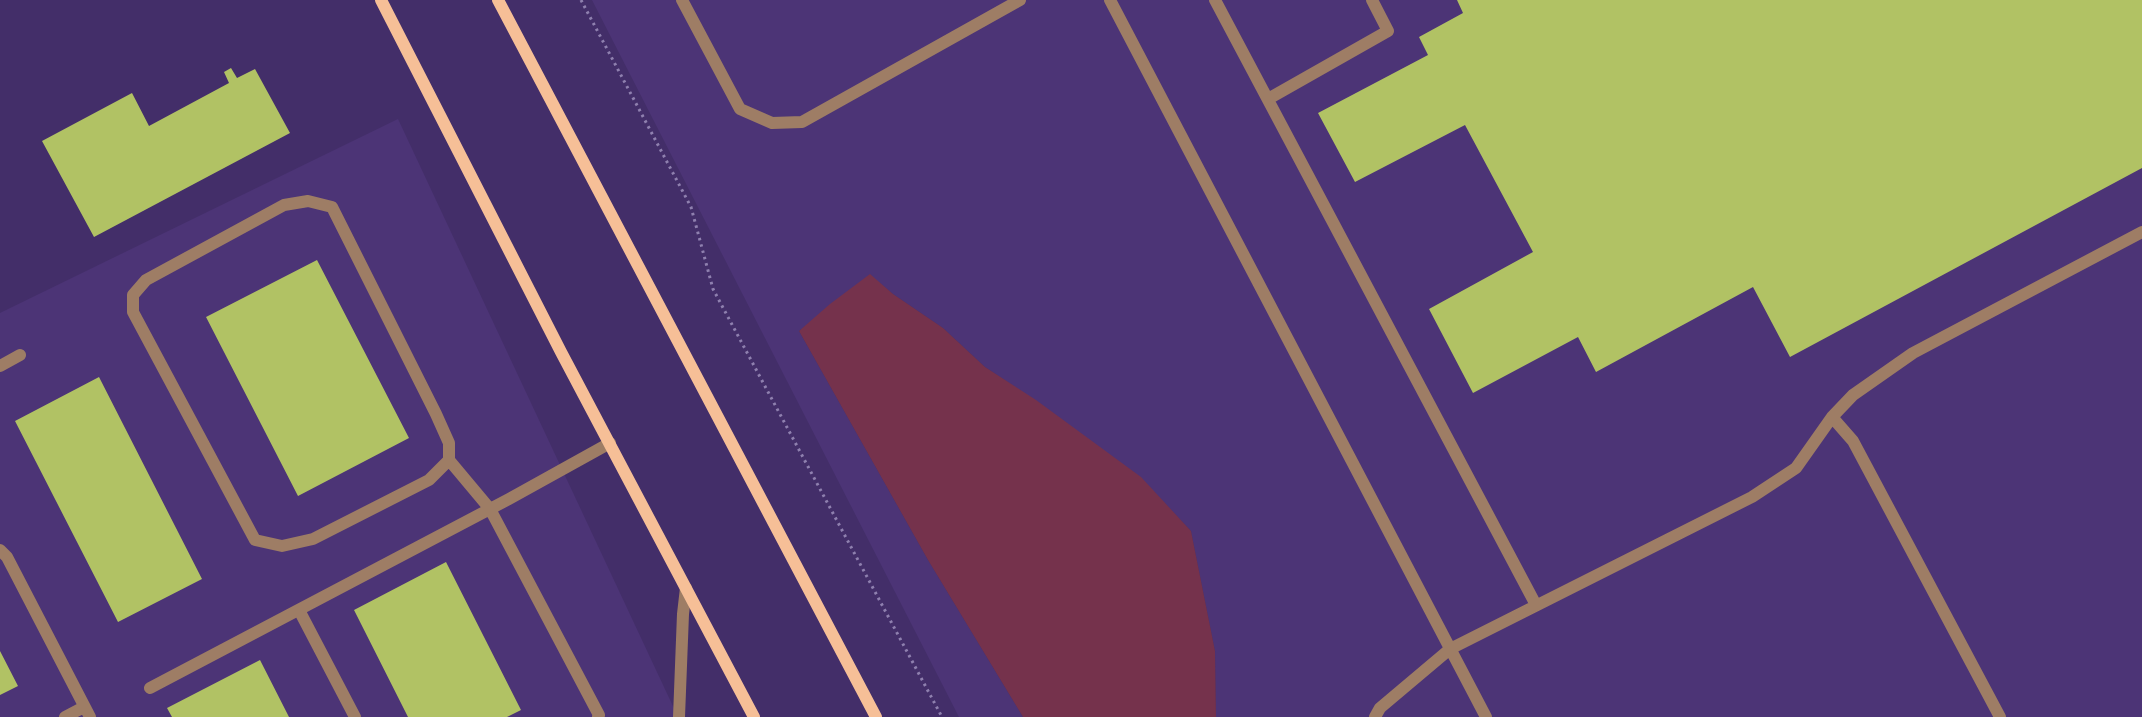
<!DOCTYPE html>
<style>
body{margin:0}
canvas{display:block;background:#432e69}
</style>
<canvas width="2142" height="717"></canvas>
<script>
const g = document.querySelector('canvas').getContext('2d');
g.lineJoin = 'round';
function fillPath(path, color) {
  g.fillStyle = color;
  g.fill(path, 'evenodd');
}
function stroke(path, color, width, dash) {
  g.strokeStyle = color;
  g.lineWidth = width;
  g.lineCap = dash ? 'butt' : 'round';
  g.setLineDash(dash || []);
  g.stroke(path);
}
const built = new Path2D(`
 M 592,0 L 2142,0 L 2142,717 L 1216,717 L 1215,651 L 1191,531 L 1140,477 L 1036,401 L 985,367 L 943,328 L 893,294 L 870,275 L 799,331 L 928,560 L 1023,717 L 959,717 Z
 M 398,119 L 678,717 L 0,717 L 0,313 Z`);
const green = new Path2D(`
 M 870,274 L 893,294 L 943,328 L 985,367 L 1036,400 L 1141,477 L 1191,531 L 1215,651 L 1216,717 L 1023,717 L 928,560 L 799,331 L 830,304 Z`);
const building = new Path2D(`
 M 1457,0 L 2142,0 L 2142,168 L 1790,357 L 1753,287 L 1596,372 L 1578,337 L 1473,393 L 1429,309 L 1533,252 L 1465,125 L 1355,182 L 1318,113 L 1428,55 L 1419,37 L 1463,13 Z
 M 231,68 L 237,78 L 255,69 L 290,133 L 94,237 L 42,141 L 132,93 L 149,126 L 229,83 L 224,72 Z
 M 317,260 L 409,438 L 298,496 L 206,317 Z
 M 99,377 L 202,579 L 118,622 L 15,421 Z
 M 446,562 L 521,710 L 507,717 L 408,717 L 354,610 Z
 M 0,651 L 18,686 L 0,695 Z
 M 260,660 L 289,717 L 172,717 L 167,708 Z`);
const path = new Path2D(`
 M 581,0 L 691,207 L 713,289 L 942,717`);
const minor = new Path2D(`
 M 682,0 L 740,109 L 772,123 L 802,122 L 1020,0
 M 1110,0 L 1486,717
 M 1215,0 L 1536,605
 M 1268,99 L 1388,31 L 1372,0
 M 308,201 L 332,207 L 436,414 L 449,443 L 449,460 L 429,480 L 313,539 L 282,546 L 255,540 L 133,312 L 133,295 L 146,280 L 284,205 Z
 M 0,366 L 20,355
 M 1832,417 L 1853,441 L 2000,717
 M 449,460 L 490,509 L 599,715 L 598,717
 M 0,550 L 7,557 L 90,717
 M 299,610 L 355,717
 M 150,688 L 509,499 L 610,443
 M 65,717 L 84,707
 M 679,717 L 683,614 L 686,588
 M 1375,717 L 1380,708 L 1450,649 L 1752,497 L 1796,468 L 1832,417 L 1853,395 L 1913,353 L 2142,232`);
const major = new Path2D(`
 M 381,0 L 561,352 L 754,717
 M 498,0 L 876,717`);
fillPath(built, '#4c3476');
fillPath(green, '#75324c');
fillPath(building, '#b1c264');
stroke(path, '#8f80af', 3, [2.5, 4]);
stroke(minor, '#9e7d65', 12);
stroke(major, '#f6bf97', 12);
</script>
